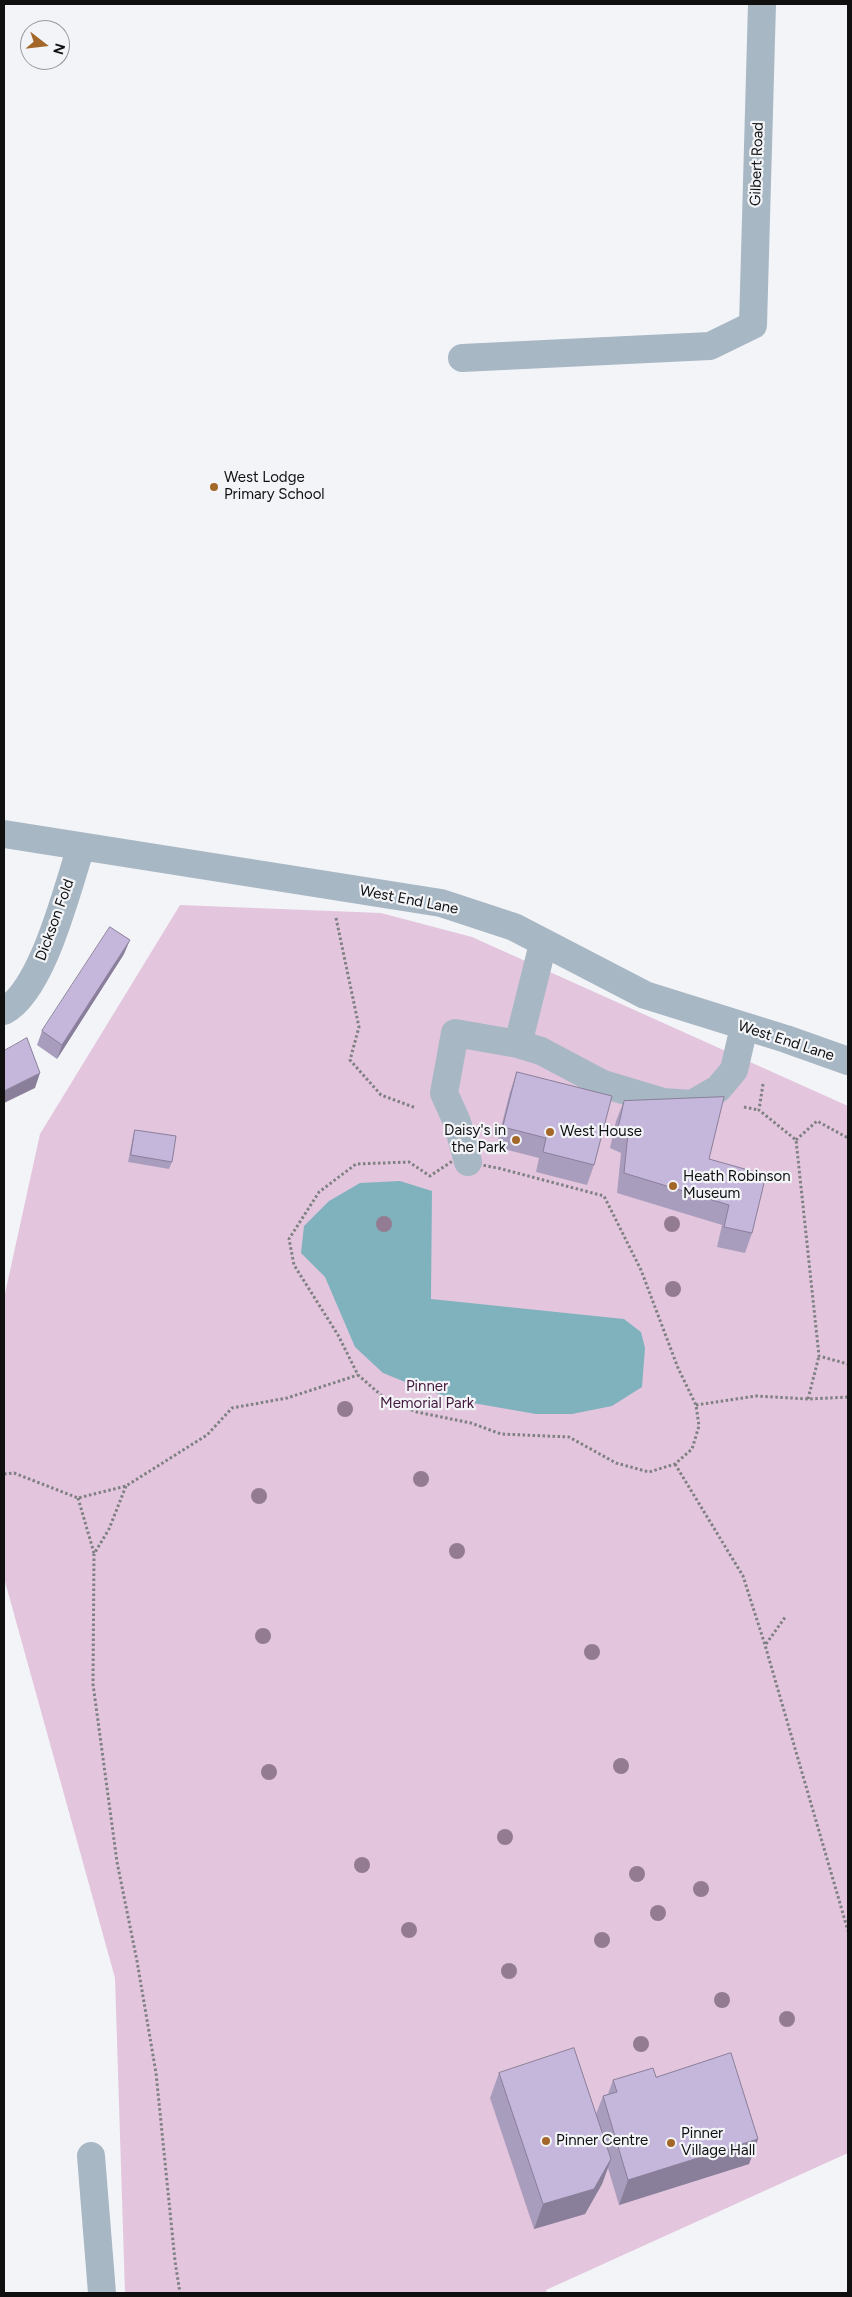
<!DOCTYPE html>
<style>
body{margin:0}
#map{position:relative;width:852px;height:2297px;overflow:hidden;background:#f3f4f8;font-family:Figtree,sans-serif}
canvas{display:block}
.frame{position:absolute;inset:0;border:5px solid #101011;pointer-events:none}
.north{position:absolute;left:20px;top:20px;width:50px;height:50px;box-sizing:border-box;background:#f3f4f8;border:1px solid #98999c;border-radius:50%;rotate:106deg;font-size:14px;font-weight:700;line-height:20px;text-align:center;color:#101011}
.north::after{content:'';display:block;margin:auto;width:18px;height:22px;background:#a4672a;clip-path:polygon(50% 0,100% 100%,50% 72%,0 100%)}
</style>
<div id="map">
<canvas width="852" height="2297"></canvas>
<div class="frame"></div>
<div class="north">N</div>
</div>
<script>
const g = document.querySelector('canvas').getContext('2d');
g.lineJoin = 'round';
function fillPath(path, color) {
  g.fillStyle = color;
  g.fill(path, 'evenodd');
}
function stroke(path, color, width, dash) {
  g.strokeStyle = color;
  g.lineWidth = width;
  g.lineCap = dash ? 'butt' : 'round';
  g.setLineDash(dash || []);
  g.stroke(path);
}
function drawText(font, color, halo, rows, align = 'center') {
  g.font = font + ' Figtree,sans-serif';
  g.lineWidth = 4.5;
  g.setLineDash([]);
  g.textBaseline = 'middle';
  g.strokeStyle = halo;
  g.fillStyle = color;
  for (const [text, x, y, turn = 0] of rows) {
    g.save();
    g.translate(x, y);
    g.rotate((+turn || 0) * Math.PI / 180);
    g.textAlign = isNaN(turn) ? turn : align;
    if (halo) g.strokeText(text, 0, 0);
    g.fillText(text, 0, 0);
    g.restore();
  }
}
const green = new Path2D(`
 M 180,905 L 381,913 L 472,937 L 848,1106 L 848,2153 L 546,2290 L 547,2293 L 125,2293 L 115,1978 L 4,1578 L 4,1298 L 40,1134 Z`);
const water = new Path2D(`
 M 400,1181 L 432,1191 L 431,1299 L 624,1319 L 641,1332 L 645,1348 L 642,1387 L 612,1406 L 572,1414 L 536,1414 L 467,1402 L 425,1390 L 383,1373 L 355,1347 L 325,1277 L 301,1253 L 304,1226 L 329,1201 L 360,1183 Z`);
const path = new Path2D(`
 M 336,918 L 359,1027 L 350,1060 L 381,1095 L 416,1108
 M 763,1084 L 759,1110 L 796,1140 L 819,1356 L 848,1364
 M 744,1107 L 759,1110
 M 796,1140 L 817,1121 L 848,1138
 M 454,1160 L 498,1168 L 604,1196 L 641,1270 L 678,1368 L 696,1405 L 699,1426 L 692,1449 L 675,1464 L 649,1472 L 616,1463 L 569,1437 L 501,1434 L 471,1423 L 417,1412 L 389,1402 L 358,1375 L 338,1335 L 294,1265 L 289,1239 L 319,1192 L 356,1164 L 409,1162 L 430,1176 Z
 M 808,1399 L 819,1356
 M 696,1405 L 756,1396 L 808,1399 L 848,1397
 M 675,1464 L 743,1576 L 765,1645 L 848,1931
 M 4,1474 L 14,1473 L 78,1498 L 126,1486 L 207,1435 L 232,1408 L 287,1398 L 358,1375
 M 126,1486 L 109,1529 L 94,1554 L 93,1684 L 117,1862 L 137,1961 L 156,2073 L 175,2261 L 180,2293
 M 78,1498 L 94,1553
 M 766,1644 L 786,1616`);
const minor = new Path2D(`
 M 462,358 L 710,346 L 753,325 L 762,4
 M 4,834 L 441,903 L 514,927 L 645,995 L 786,1039 L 848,1061
 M 4,1011 C 43,990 67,889 81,847
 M 518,1044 L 541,1051 L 603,1084 L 663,1102 L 692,1104 L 718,1089 L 734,1070 L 744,1027
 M 468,1162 L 457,1122 L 444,1093 L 455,1033 L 518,1044 L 543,944
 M 91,2156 L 102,2293`);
const trees = [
 [384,1224],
 [672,1224],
 [673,1289],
 [345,1409],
 [421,1479],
 [259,1496],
 [457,1551],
 [263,1636],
 [592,1652],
 [621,1766],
 [269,1772],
 [505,1837],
 [362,1865],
 [637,1874],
 [701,1889],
 [658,1913],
 [409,1930],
 [602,1940],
 [509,1971],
 [722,2000],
 [787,2019],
 [641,2044]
];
const wall = new Path2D(`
 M 124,954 L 57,1059 L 37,1045 L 42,1031 Z
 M 517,1072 L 594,1165 L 587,1185 L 536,1172 L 539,1158 L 496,1147 L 510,1092 Z
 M 624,1101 L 709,1159 L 752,1233 L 745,1253 L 717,1247 L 722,1225 L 617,1193 L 621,1153 L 610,1148 L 616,1121 Z
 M 135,1130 L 172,1162 L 169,1169 L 128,1162 L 133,1137 Z
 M 499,2073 L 596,2114 L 603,2096 L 608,2094 L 613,2080 L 656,2077 L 758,2139 L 749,2164 L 619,2205 L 608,2168 L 602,2184 L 585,2214 L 534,2229 L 490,2098 Z`);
const shadedWall = new Path2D(`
 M 130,940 L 124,954 L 57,1059 L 62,1045 Z
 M 40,1073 L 35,1088 L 4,1103 L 4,1091 Z
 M 758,2139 L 749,2164 L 619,2205 L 628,2180 Z
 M 611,2159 L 602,2184 L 585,2214 L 534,2229 L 543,2204 Z`);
const building = new Path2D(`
 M 110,927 L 130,940 L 62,1045 L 42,1031 Z
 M 27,1038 L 40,1073 L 4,1091 L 4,1051 Z
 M 517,1072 L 612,1096 L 594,1165 L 543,1152 L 546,1138 L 503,1127 Z
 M 724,1097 L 709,1159 L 766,1175 L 752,1233 L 724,1227 L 729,1205 L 624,1173 L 628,1133 L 618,1128 L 624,1101 Z
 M 135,1130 L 176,1136 L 172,1162 L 131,1155 Z
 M 574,2048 L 611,2159 L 594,2189 L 543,2204 L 499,2073 Z
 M 731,2053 L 758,2139 L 628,2180 L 603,2096 L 617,2092 L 613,2080 L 653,2068 L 656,2077 Z`);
const markers = [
 [214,487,5,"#a4672a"],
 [550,1132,5,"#a4672a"],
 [516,1140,5,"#a4672a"],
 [673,1186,5,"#a4672a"],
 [546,2141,5,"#a4672a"],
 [671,2143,5,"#a4672a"]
];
const streetNames = [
 ["Gilbert Road",757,164,-88],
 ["West End Lane",409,900,11],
 ["Dickson Fold",55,920,-70],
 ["West End Lane",786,1041,18]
];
const poiNames = [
 ["West Lodge",224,478],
 ["Primary School",224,495],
 ["Daisy's in",506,1131,"right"],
 ["the Park",506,1148,"right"],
 ["West House",560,1132],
 ["Heath Robinson",683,1177],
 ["Museum",683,1194],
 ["Pinner",681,2134],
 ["Village Hall",681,2151],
 ["Pinner Centre",556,2141]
];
const parkNames = [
 ["Pinner",427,1387],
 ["Memorial Park",427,1404]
];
fillPath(green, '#e3c6dd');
fillPath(water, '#80b2be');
stroke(path, '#7f8082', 3, [2.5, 2.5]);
stroke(minor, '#a8b7c4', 28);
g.fillStyle = '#937c92';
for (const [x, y] of trees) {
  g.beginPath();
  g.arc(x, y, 8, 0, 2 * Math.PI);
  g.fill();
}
fillPath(wall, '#a99dbd');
fillPath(shadedWall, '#8a7f9a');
fillPath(building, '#c5b6dc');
stroke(building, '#8a7f9a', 1);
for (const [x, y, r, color] of markers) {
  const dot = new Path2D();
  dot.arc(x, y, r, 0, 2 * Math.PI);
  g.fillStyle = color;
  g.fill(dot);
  stroke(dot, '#f3f4f8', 2);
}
drawText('15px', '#101011', '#f3f4f8', streetNames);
drawText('15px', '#101011', '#f3f4f8', poiNames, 'left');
drawText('15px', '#44193e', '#f3f4f8', parkNames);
</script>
